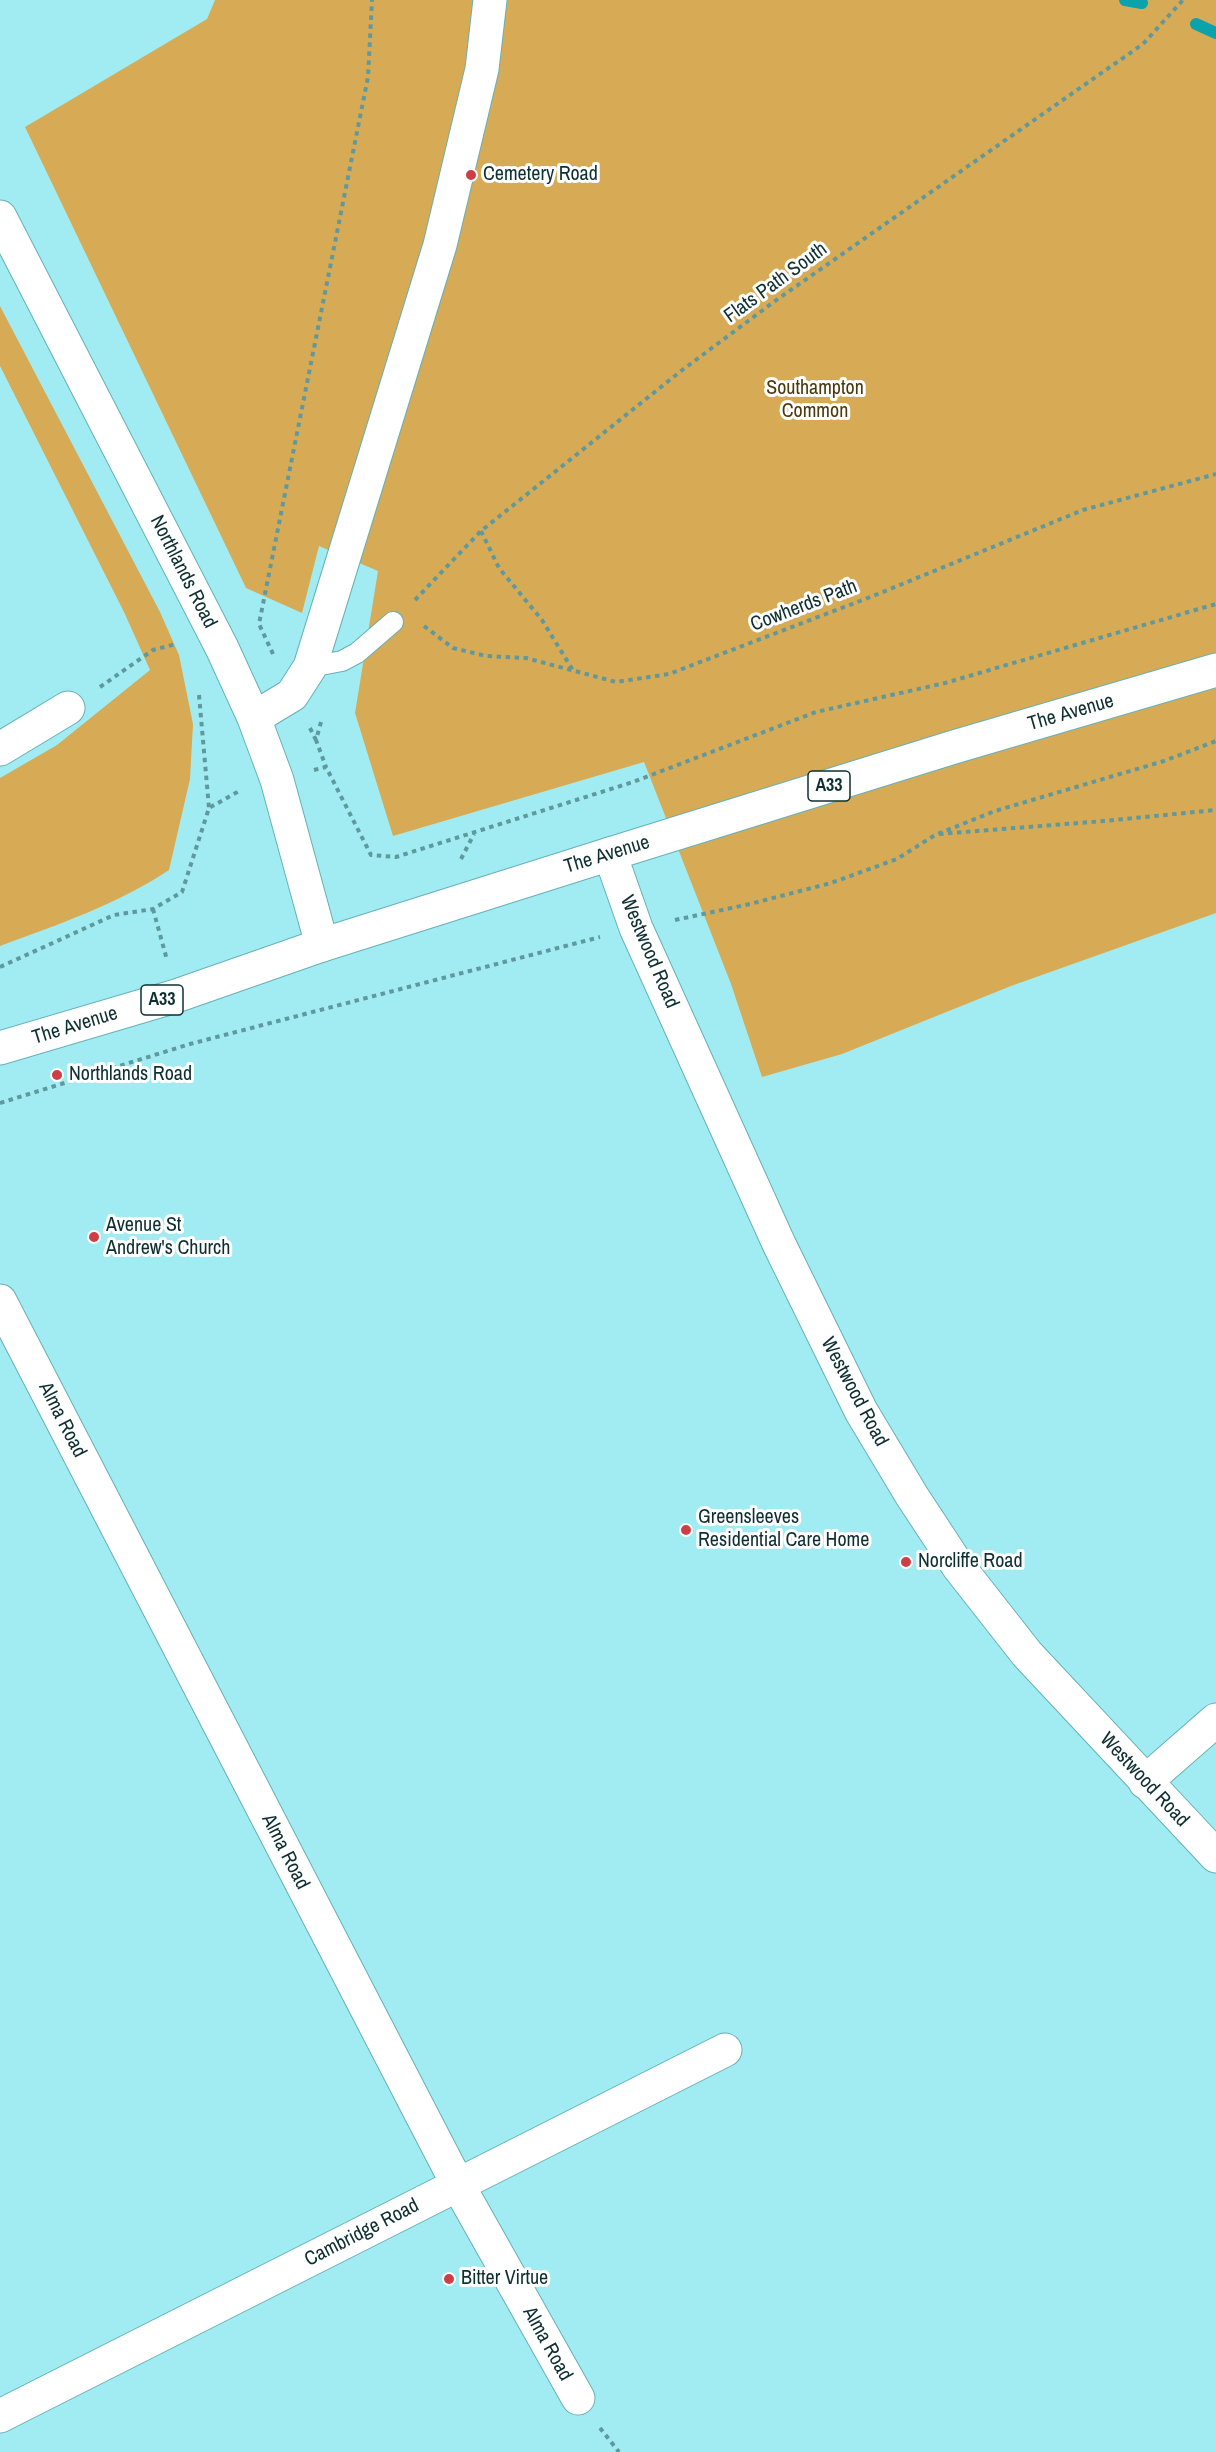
<!DOCTYPE html>
<style>
body{margin:0}
canvas{display:block;background:#a0ecf2}
</style>
<canvas width="1216" height="2452"></canvas>
<script>
const g = document.querySelector('canvas').getContext('2d');
g.lineJoin = 'round';
function fillPath(path, color) {
  g.fillStyle = color;
  g.fill(path, 'evenodd');
}
function stroke(path, color, width, dash) {
  g.strokeStyle = color;
  g.lineWidth = width;
  g.lineCap = dash ? 'butt' : 'round';
  g.setLineDash(dash || []);
  g.stroke(path);
}
function drawText(font, color, halo, rows, align = 'center') {
  g.font = font + ' "Archivo Narrow",sans-serif';
  g.lineWidth = 6;
  g.setLineDash([]);
  g.textBaseline = 'middle';
  g.strokeStyle = halo;
  g.fillStyle = color;
  for (const [text, x, y, turn = 0] of rows) {
    g.save();
    g.translate(x, y);
    g.rotate((+turn || 0) * Math.PI / 180);
    g.textAlign = isNaN(turn) ? turn : align;
    if (halo) g.strokeText(text, 0, 0);
    g.fillText(text, 0, 0);
    g.restore();
  }
}
const green = new Path2D(`
 M 215,0 L 1216,0 L 1216,913 L 1011,986 L 842,1054 L 762,1077 L 731,984 L 644,762 L 393,836 L 355,713 L 378,571 L 319,546 L 302,613 L 246,588 L 25,127 L 207,19 Z
 M 0,306 L 160,612 L 179,655 L 193,724 L 190,779 L 169,870 C 118,904 57,925 0,946 L 0,778 L 57,745 L 150,670 L 124,612 L 0,366 Z`);
const stream = new Path2D(`
 M 1125,0 L 1142,3
 M 1196,24 L 1216,33`);
const path = new Path2D(`
 M 481,531 L 499,568 L 542,620 L 574,672
 M 415,600 L 481,531 L 681,371 L 775,301 L 1143,44 L 1183,0
 M 424,626 L 453,648 L 486,656 L 526,658 L 616,682 L 669,674 L 873,596 L 1083,510 L 1216,474
 M 273,654 L 259,624 L 368,77 L 372,0
 M 100,687 L 153,650 L 176,644
 M 199,695 L 209,808
 M 321,722 L 316,740 L 326,767
 M 310,728 L 316,740
 M 314,770 L 326,767 L 371,855 L 396,857 L 633,782 L 816,712 L 945,683 L 1216,604
 M 939,834 L 1104,821 L 1216,810
 M 461,859 L 474,834
 M 153,909 L 167,960
 M 675,920 L 750,904 L 831,883 L 897,859 L 935,835 L 995,811 L 1164,761 L 1216,741
 M 0,967 L 114,915 L 153,909 L 182,892 L 209,808 L 241,790
 M 0,1103 L 190,1044 L 600,937
 M 600,2428 L 619,2452`);
const lane = new Path2D(`
 M 310,667 L 342,661 L 357,653 L 393,622`);
const street = new Path2D(`
 M 0,217 L 222,648 L 254,718 L 277,780 L 322,945
 M 254,718 L 292,695 L 310,667 L 440,245 L 482,69 L 490,0
 M 0,749 L 68,708
 M 610,854 L 636,928 L 779,1244 L 861,1411 L 912,1496 L 958,1566 L 1027,1654 L 1216,1856
 M 0,1301 L 458,2185 L 578,2398
 M 1145,1782 L 1216,1720
 M 0,2416 L 725,2050`);
const primary = new Path2D(`
 M 0,1048 L 176,996 L 322,945 L 610,854 L 954,747 L 1216,670`);
const markers = [
 [471,175,6,"#ce3e46"],
 [57,1075,6,"#ce3e46"],
 [94,1237,6,"#ce3e46"],
 [686,1530,6,"#ce3e46"],
 [906,1562,6,"#ce3e46"],
 [449,2279,6,"#ce3e46"]
];
const shields = [
 [829,786,42],
 [162,1000,42]
];
const shieldNames = [
 ["A33",829,786],
 ["A33",162,1000]
];
const poiNames = [
 ["Cemetery Road",483,175],
 ["Northlands Road",69,1075],
 ["Avenue St",106,1226],
 ["Andrew's Church",106,1249],
 ["Greensleeves",698,1518],
 ["Residential Care Home",698,1541],
 ["Norcliffe Road",918,1562],
 ["Bitter Virtue",461,2279]
];
const streetNames = [
 ["Flats Path South",776,283,-36],
 ["Northlands Road",183,572,63],
 ["Cowherds Path",804,606,-21],
 ["The Avenue",1071,713,-16],
 ["The Avenue",607,855,-17],
 ["Westwood Road",649,952,67],
 ["The Avenue",75,1026,-17],
 ["Westwood Road",854,1392,62],
 ["Alma Road",62,1420,63],
 ["Westwood Road",1144,1780,47],
 ["Alma Road",285,1852,63],
 ["Cambridge Road",362,2233,-27],
 ["Alma Road",547,2344,61]
];
const parkNames = [
 ["Southampton",815,389],
 ["Common",815,412]
];
fillPath(green, '#d7ab55');
stroke(stream, '#0ba2ab', 12);
stroke(lane, '#66b1b7', 22);
stroke(street, '#66b1b7', 35);
stroke(primary, '#66b1b7', 35);
stroke(path, '#60999d', 4, [4.5, 4.5]);
stroke(lane, '#fff', 20);
stroke(street, '#fff', 33);
stroke(primary, '#fff', 33);
for (const [x, y, r, color] of markers) {
  const dot = new Path2D();
  dot.arc(x, y, r, 0, 2 * Math.PI);
  g.fillStyle = color;
  g.fill(dot);
  stroke(dot, '#fefefe', 2);
}
for (const [x, y, w] of shields) {
  const box = new Path2D();
  box.roundRect(x - w / 2, y - 15, w, 30, 4.5);
  g.fillStyle = '#fefefe';
  g.fill(box);
  stroke(box, '#0e2f31', 1.5);
}
drawText('bold 18px', '#0e2f31', null, shieldNames);
drawText('20px', '#0e2f31', '#fefefe', poiNames, 'left');
drawText('20px', '#0e2f31', '#fefefe', streetNames);
drawText('20px', '#4d380a', '#fefefe', parkNames);
</script>
